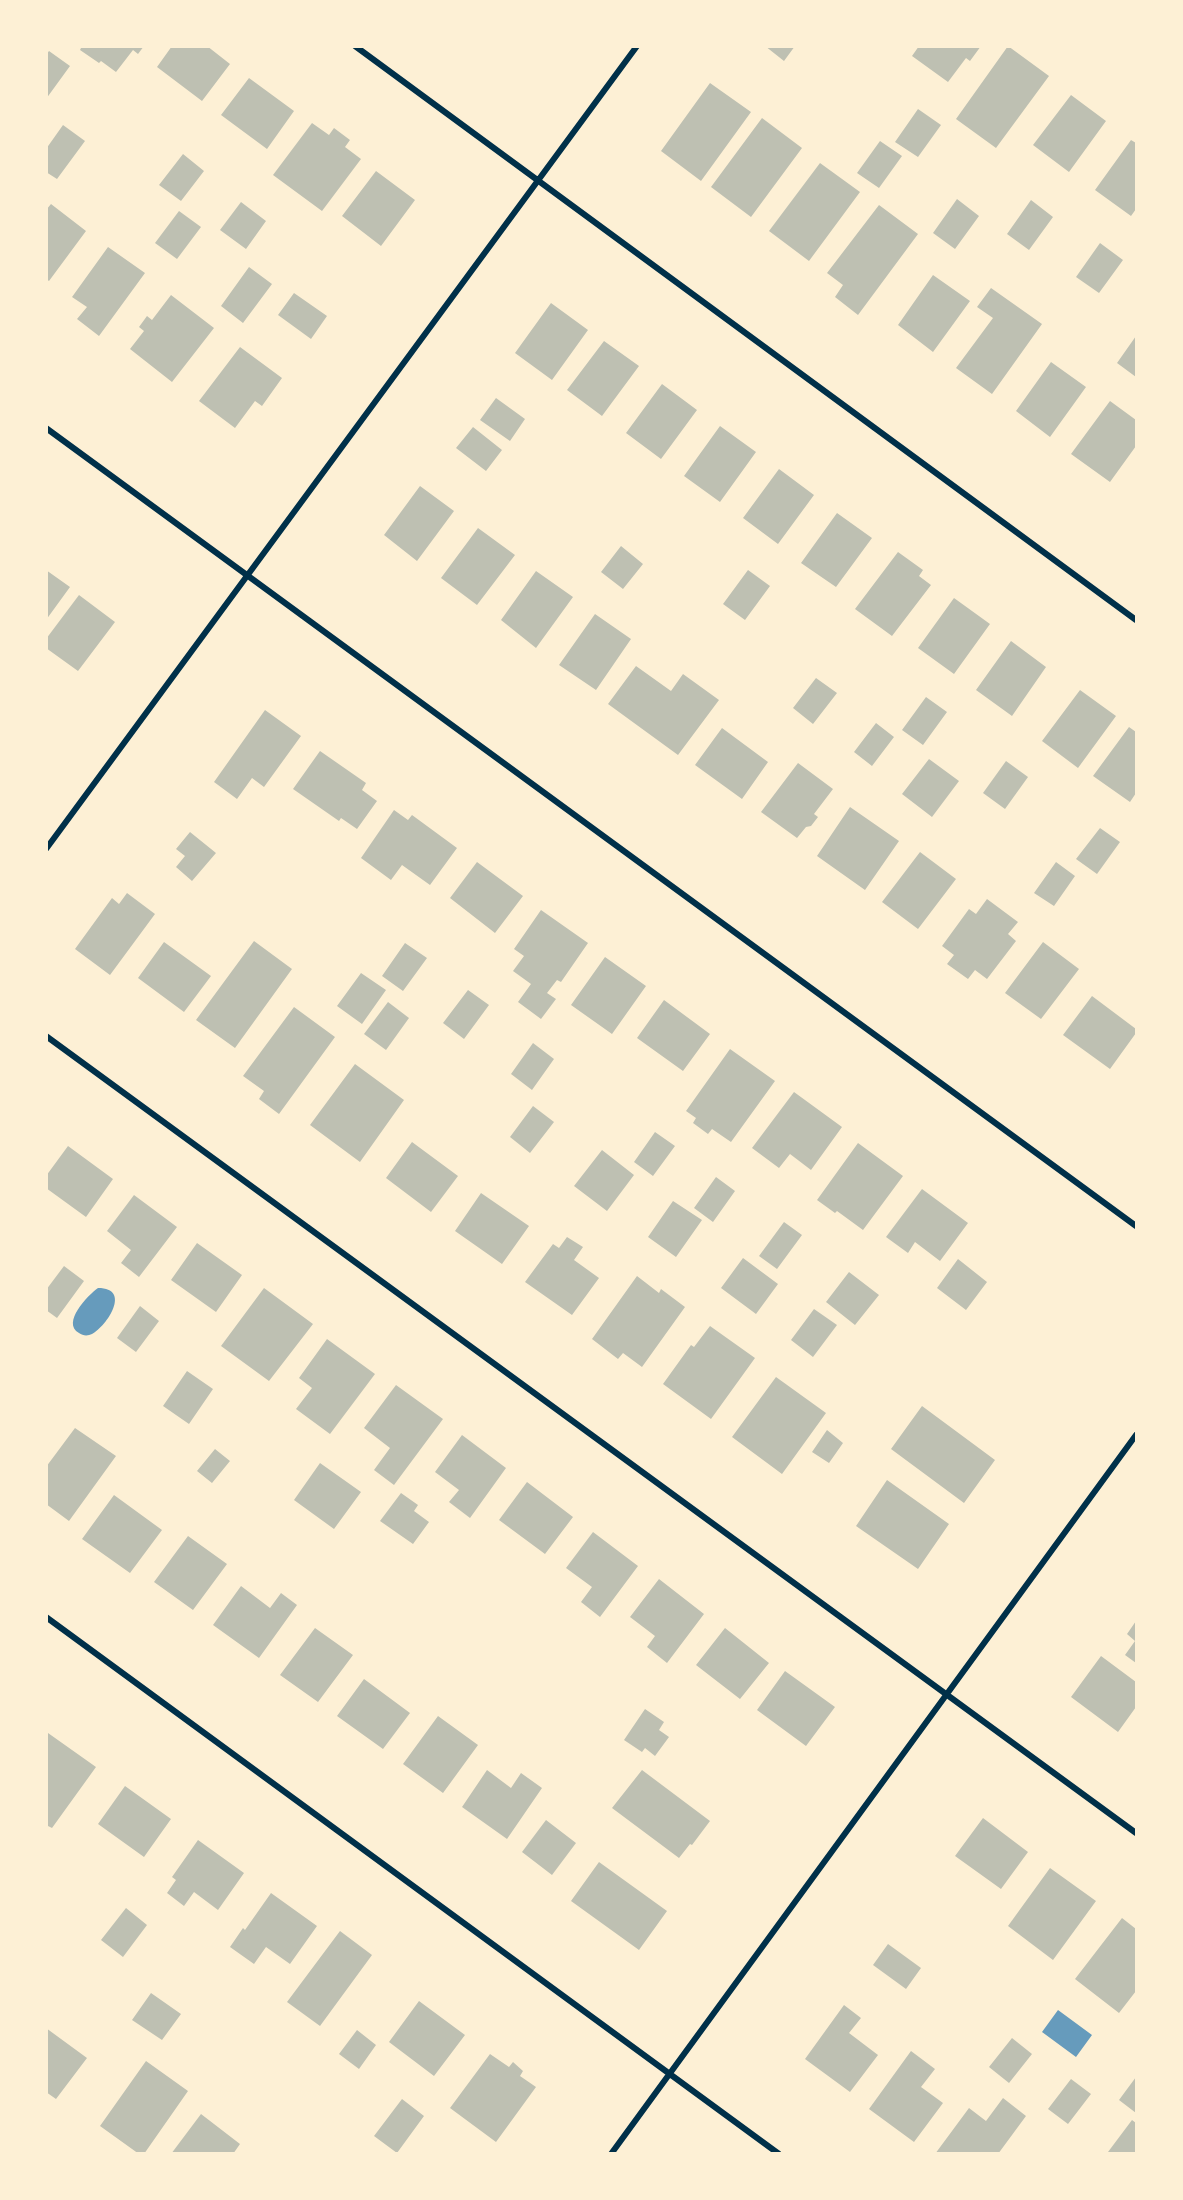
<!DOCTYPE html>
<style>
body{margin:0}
#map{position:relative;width:1183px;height:2200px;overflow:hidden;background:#fdf0d5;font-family:"Libre Baskerville",serif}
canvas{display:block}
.frame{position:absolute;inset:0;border:48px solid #fdf0d5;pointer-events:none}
</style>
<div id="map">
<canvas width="1183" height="2200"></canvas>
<div class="frame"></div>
</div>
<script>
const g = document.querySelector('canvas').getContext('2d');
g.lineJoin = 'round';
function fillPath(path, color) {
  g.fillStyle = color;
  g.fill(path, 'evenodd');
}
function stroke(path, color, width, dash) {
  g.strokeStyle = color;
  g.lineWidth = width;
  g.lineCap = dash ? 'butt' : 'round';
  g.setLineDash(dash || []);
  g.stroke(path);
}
const water = new Path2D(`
 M 98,1288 C 132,1288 107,1326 92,1334 C 88,1336 83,1336 79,1333 C 61,1323 88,1295 98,1288 Z
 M 1058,2010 L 1092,2035 L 1076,2057 L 1042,2032 Z`);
const building = new Path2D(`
 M 82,46 L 144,46 L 138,54 L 133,50 L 116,72 L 101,61 L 99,63 L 80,50 Z
 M 172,46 L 207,46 L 230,64 L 202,101 L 157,67 Z
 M 765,46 L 795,46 L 784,61 Z
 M 919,46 L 981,46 L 970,61 L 966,58 L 948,82 L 912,56 Z
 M 1008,46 L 1049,76 L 996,148 L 956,119 Z
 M 49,51 L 70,66 L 46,99 L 46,55 Z
 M 249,78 L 294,111 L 267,149 L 221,115 Z
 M 710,83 L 751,112 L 701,181 L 661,151 Z
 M 1071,95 L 1106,121 L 1069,172 L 1033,145 Z
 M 918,109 L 941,125 L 918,157 L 895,142 Z
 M 762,118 L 802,148 L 751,217 L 711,187 Z
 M 312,123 L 329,135 L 334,128 L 350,140 L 345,147 L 361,159 L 322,211 L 273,175 Z
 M 63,125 L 85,141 L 57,179 L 46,172 L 46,149 Z
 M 1131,140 L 1136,143 L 1136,209 L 1131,216 L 1095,190 Z
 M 880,141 L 902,156 L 879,188 L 857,173 Z
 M 183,154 L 204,171 L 181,201 L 159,185 Z
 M 820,163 L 860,192 L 809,261 L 769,231 Z
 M 376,171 L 415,200 L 381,246 L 342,216 Z
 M 957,199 L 979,216 L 955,249 L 933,233 Z
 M 1031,200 L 1053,217 L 1029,250 L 1007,234 Z
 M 241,202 L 266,221 L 246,249 L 220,230 Z
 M 51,204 L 86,231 L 49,281 L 46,279 L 46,210 Z
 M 879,205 L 918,234 L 858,315 L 835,297 L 843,285 L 827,273 Z
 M 179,211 L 201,227 L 177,259 L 155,243 Z
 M 1100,243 L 1123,260 L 1099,293 L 1076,277 Z
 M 108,247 L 145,273 L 99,336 L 77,319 L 87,307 L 72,297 Z
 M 249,267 L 272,284 L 243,323 L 221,306 Z
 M 933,275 L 970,301 L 933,352 L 898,325 Z
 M 991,288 L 1042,324 L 992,394 L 956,368 L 993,318 L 977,307 Z
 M 294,293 L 327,316 L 311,339 L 278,315 Z
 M 171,295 L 214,328 L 172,382 L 130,349 L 144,331 L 139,327 L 147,316 L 152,320 Z
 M 551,303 L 588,330 L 552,380 L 515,353 Z
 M 1136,336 L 1136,377 L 1117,363 Z
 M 604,341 L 639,366 L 602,416 L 567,390 Z
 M 240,347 L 282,378 L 262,406 L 255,401 L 235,428 L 199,401 Z
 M 1051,362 L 1086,387 L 1050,437 L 1016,411 Z
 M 662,384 L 697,410 L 661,459 L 626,433 Z
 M 496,398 L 525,419 L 510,441 L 480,420 Z
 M 1110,401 L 1136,420 L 1136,446 L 1110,482 L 1071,454 Z
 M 720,426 L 756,452 L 720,502 L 684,476 Z
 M 473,427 L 502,450 L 486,471 L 456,448 Z
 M 779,469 L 814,495 L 778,544 L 743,518 Z
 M 420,486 L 454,511 L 417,561 L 384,535 Z
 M 837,513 L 872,538 L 836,587 L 801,563 Z
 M 478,528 L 515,555 L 477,605 L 441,578 Z
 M 621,546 L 643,564 L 623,589 L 601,572 Z
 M 898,552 L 923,570 L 919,576 L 931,585 L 892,636 L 855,609 Z
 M 46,570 L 70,587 L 46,620 Z
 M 748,570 L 770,586 L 745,620 L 723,604 Z
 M 536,571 L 573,597 L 536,648 L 501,620 Z
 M 79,595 L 115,622 L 78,671 L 46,648 L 46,639 Z
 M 954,598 L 990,624 L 954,674 L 918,648 Z
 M 595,614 L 631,639 L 596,690 L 559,665 Z
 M 1011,641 L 1046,667 L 1012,716 L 976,690 Z
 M 636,666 L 671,691 L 683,674 L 719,700 L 678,755 L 608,704 Z
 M 816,678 L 837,693 L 813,724 L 793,708 Z
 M 1080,690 L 1116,716 L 1078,768 L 1042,741 Z
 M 926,697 L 947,712 L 923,745 L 902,730 Z
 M 265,710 L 301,736 L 264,787 L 252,778 L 237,799 L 214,782 Z
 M 876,723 L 894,737 L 872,766 L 854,752 Z
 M 1129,727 L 1136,732 L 1136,793 L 1130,802 L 1093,776 Z
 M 722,728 L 768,762 L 742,799 L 695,765 Z
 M 320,751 L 366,783 L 362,790 L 377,801 L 357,829 L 341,818 L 339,821 L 293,789 Z
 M 929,759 L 959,781 L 932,817 L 902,794 Z
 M 1006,761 L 1028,777 L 1005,809 L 983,793 Z
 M 798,763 L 833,789 L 814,814 L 818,817 L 811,826 L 806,827 L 797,838 L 761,812 Z
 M 850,807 L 899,841 L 865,890 L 817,856 Z
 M 394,810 L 408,820 L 412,815 L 457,848 L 430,885 L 402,865 L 391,880 L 361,858 Z
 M 1100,828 L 1120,842 L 1097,874 L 1076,859 Z
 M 190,832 L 216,853 L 192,881 L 176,867 L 185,856 L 176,849 Z
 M 920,852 L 956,879 L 918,929 L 882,902 Z
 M 477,862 L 523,896 L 495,933 L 450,898 Z
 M 1056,862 L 1075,876 L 1054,906 L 1034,893 Z
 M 127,893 L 155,914 L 110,975 L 75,949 L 112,898 L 119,904 Z
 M 987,899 L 1018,922 L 1008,934 L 1016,941 L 987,979 L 975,970 L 968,979 L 947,964 L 954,955 L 942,946 L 969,909 L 976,914 Z
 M 541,910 L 588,943 L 561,982 L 557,980 L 547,993 L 556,999 L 541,1019 L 518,1002 L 531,984 L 513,971 L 524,956 L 514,949 Z
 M 254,941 L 292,969 L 235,1048 L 196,1020 Z
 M 164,942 L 211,976 L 184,1012 L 138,978 Z
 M 1043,942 L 1079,969 L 1041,1019 L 1005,993 Z
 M 405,943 L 427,958 L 403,991 L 382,976 Z
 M 605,957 L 646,986 L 612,1034 L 571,1005 Z
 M 361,973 L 386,990 L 362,1024 L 337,1006 Z
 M 468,990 L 489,1005 L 464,1039 L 443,1023 Z
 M 1092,996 L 1136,1029 L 1136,1033 L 1110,1069 L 1063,1035 Z
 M 664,1000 L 710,1034 L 683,1071 L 637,1038 Z
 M 388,1002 L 409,1018 L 386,1050 L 364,1034 Z
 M 294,1007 L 335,1037 L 279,1114 L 259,1099 L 264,1091 L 243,1076 Z
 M 533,1043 L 554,1059 L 532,1090 L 511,1074 Z
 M 730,1049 L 775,1081 L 731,1142 L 712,1129 L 708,1134 L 693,1123 L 696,1118 L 686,1111 Z
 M 355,1064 L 404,1100 L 360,1162 L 310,1125 Z
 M 794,1092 L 842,1127 L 811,1170 L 790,1154 L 779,1168 L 752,1148 Z
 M 533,1106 L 554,1122 L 530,1153 L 510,1137 Z
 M 655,1132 L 675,1146 L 653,1176 L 634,1162 Z
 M 412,1142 L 458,1176 L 431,1212 L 386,1178 Z
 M 858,1143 L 903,1176 L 863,1230 L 837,1211 L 835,1213 L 817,1200 Z
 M 68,1146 L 113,1179 L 86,1217 L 46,1188 L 46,1176 Z
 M 602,1150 L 634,1175 L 607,1211 L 574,1186 Z
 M 716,1177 L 735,1191 L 713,1222 L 694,1208 Z
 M 922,1189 L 968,1223 L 940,1261 L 915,1242 L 908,1253 L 886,1237 Z
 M 481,1193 L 529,1226 L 502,1264 L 455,1231 Z
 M 134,1195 L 177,1227 L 139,1277 L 121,1263 L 131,1250 L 107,1231 Z
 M 673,1201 L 702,1220 L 676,1257 L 648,1237 Z
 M 784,1222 L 802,1235 L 777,1269 L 759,1256 Z
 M 567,1237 L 583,1247 L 574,1260 L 599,1278 L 572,1315 L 525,1282 L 553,1244 L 559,1248 Z
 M 197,1243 L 242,1275 L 216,1312 L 171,1280 Z
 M 743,1258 L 778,1284 L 756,1314 L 721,1288 Z
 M 958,1259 L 987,1282 L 966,1310 L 937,1288 Z
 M 64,1266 L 84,1281 L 57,1318 L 46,1310 L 46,1290 Z
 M 849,1272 L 879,1295 L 855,1325 L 826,1302 Z
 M 637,1276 L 659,1293 L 661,1289 L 685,1307 L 642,1367 L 623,1353 L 618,1359 L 592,1339 Z
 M 264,1288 L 313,1324 L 269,1381 L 221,1346 Z
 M 140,1306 L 159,1321 L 136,1352 L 117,1338 Z
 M 814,1309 L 837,1325 L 813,1357 L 791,1340 Z
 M 710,1326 L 755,1358 L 711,1419 L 663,1384 L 691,1345 L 694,1347 Z
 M 327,1339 L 375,1374 L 330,1434 L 296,1409 L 312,1388 L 299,1378 Z
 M 187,1371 L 213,1389 L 189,1424 L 163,1406 Z
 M 776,1377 L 826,1413 L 782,1474 L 732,1437 Z
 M 396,1385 L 443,1419 L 394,1485 L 374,1470 L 390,1448 L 364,1428 Z
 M 922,1406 L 995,1460 L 964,1503 L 891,1449 Z
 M 75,1428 L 116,1456 L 69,1521 L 46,1504 L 46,1467 Z
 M 827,1430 L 843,1443 L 829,1463 L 812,1452 Z
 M 462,1435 L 506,1468 L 470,1518 L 449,1502 L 459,1490 L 435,1472 Z
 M 215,1449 L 230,1461 L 212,1483 L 197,1471 Z
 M 320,1463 L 361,1492 L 334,1529 L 294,1500 Z
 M 887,1480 L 949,1524 L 918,1569 L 856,1526 Z
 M 527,1482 L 573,1517 L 545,1554 L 499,1520 Z
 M 401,1493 L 418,1505 L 414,1511 L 429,1522 L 413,1544 L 380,1521 Z
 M 114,1495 L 162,1530 L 130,1573 L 82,1539 Z
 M 593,1532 L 638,1566 L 600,1617 L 581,1602 L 592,1587 L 566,1568 Z
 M 188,1536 L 227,1564 L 193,1610 L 154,1582 Z
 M 659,1579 L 704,1614 L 667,1663 L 647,1647 L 655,1636 L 630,1617 Z
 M 241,1586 L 270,1608 L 281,1593 L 297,1605 L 259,1658 L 213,1625 Z
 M 1136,1621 L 1136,1663 L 1125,1655 L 1135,1641 L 1127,1634 Z
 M 315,1628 L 353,1655 L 318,1702 L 280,1675 Z
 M 725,1628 L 769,1663 L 740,1699 L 696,1665 Z
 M 1101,1656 L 1136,1682 L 1136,1707 L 1118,1732 L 1071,1697 Z
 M 785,1671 L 835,1707 L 806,1746 L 757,1710 Z
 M 364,1679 L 410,1713 L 383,1749 L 337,1716 Z
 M 645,1709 L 664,1722 L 659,1730 L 669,1737 L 655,1756 L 645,1748 L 642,1752 L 624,1740 Z
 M 438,1716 L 478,1745 L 443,1793 L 403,1764 Z
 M 48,1733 L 96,1767 L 52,1828 L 46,1825 Z
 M 487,1770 L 511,1788 L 521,1773 L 542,1788 L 507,1839 L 462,1807 Z
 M 642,1770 L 710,1821 L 692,1845 L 690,1844 L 679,1858 L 612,1808 Z
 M 125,1786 L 171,1819 L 144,1857 L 98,1824 Z
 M 983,1818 L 1028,1852 L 1001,1889 L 955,1856 Z
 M 546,1820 L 576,1843 L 552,1875 L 522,1852 Z
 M 198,1840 L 244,1873 L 218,1910 L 194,1892 L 184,1906 L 167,1893 L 176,1880 L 172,1877 Z
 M 599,1862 L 667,1911 L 639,1950 L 571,1901 Z
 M 1050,1868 L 1096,1901 L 1053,1960 L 1008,1926 Z
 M 271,1893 L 317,1926 L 290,1964 L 266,1947 L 254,1964 L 230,1947 L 243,1928 L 245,1930 Z
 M 126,1908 L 147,1925 L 123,1957 L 101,1940 Z
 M 1122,1918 L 1136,1929 L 1136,1991 L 1119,2013 L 1075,1979 Z
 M 340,1931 L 372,1955 L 320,2026 L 287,2002 Z
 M 888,1944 L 921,1968 L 906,1989 L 873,1965 Z
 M 151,1993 L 181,2014 L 162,2040 L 132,2020 Z
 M 419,2001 L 465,2035 L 434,2076 L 389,2042 Z
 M 844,2005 L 861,2018 L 849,2033 L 878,2055 L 850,2092 L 805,2059 Z
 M 46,2028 L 87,2058 L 56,2099 L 46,2092 Z
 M 357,2030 L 376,2045 L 359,2069 L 339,2054 Z
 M 1012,2038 L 1032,2054 L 1009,2083 L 989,2067 Z
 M 911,2051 L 935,2069 L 921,2087 L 943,2103 L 914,2142 L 869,2109 Z
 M 490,2054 L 509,2067 L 513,2062 L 523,2071 L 520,2076 L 536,2087 L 496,2142 L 450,2108 Z
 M 146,2061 L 188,2091 L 144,2154 L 139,2154 L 100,2126 Z
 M 1136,2077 L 1136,2113 L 1119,2100 Z
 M 1071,2079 L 1091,2094 L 1068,2124 L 1048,2109 Z
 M 1003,2098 L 1026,2116 L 998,2154 L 935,2154 L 969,2108 L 986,2121 Z
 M 402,2099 L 424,2116 L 397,2153 L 374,2136 Z
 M 201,2114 L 240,2144 L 233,2154 L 171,2154 Z
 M 1132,2120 L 1136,2123 L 1136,2154 L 1109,2154 L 1108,2152 Z`);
const minor = new Path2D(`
 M 355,46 L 1136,620
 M 46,428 L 1136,1226
 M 46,849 L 637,46
 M 46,1036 L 1136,1833
 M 46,1617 L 779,2154
 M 611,2154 L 1136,1435`);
fillPath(water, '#669bbc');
fillPath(building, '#bec0b2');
stroke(minor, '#003049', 6);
</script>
